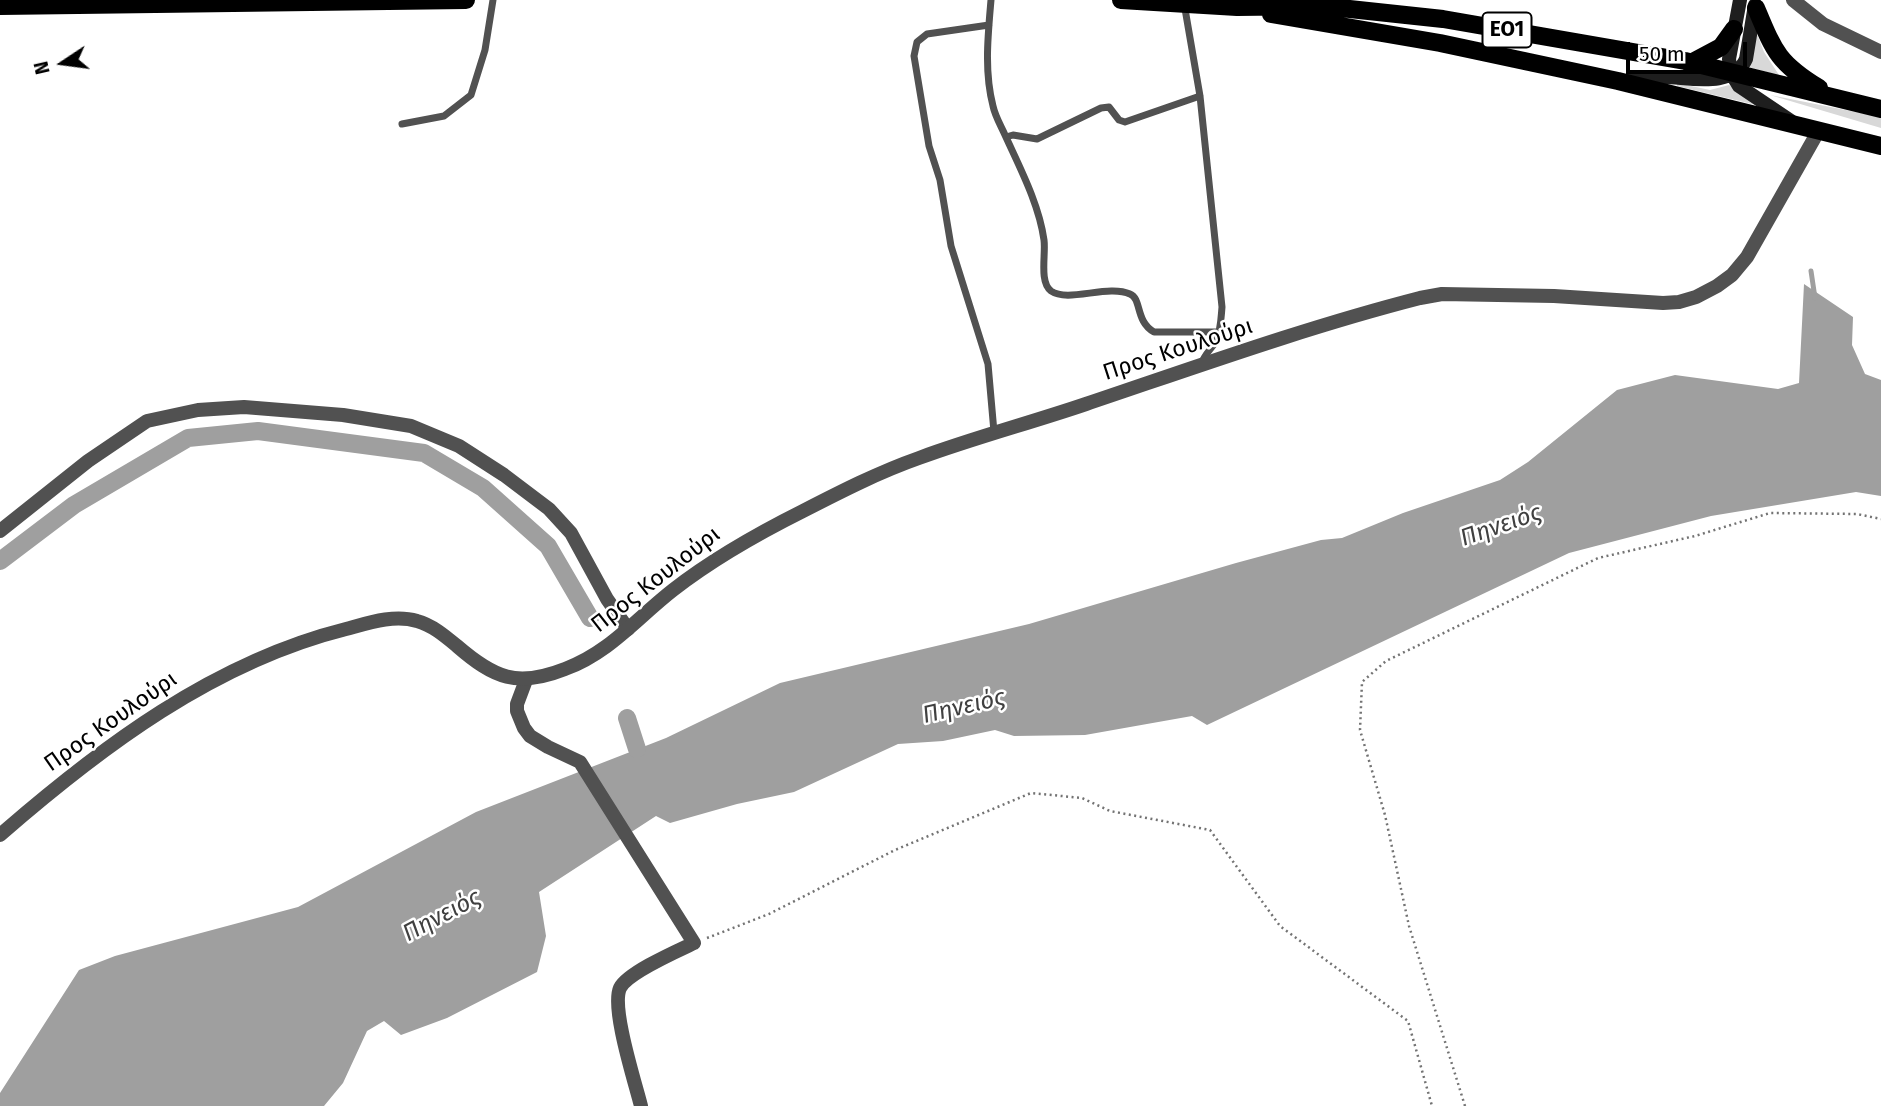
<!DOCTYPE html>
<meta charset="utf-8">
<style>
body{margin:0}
#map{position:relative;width:1881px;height:1106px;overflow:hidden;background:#fff;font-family:"Fira Sans",sans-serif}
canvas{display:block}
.north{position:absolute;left:28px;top:28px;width:70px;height:70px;-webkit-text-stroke:5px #fff;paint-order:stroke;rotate:257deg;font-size:19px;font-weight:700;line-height:28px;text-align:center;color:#000}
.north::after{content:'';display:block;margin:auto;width:24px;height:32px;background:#000;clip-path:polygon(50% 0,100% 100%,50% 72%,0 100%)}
.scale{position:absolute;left:1626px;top:42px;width:121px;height:32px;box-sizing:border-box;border:4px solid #000;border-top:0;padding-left:9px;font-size:21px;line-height:24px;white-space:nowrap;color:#000;-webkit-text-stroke:5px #fff;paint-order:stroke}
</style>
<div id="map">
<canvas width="1881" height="1106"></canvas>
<div class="north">N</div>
<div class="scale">50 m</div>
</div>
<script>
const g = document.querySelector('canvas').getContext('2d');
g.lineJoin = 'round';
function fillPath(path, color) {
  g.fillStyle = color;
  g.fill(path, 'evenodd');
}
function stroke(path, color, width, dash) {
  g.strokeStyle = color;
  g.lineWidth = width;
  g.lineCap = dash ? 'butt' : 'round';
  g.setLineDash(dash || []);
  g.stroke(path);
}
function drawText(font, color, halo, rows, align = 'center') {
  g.font = font + ' "Fira Sans",sans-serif';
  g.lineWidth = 5;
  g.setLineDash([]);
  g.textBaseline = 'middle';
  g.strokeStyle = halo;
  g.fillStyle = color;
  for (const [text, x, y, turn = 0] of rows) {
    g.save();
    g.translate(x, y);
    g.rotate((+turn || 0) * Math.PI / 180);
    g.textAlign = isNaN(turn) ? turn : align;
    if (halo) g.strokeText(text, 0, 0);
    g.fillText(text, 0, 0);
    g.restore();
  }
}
const green = new Path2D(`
 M 1757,34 L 1764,52 L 1779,75 L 1750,68 Z
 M 1677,83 L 1710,90 L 1729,85 L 1756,105 L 1677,86 Z
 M 1770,95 L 1881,117 L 1881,128 Z`);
const water = new Path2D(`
 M 1804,284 L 1853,317 L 1852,345 L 1865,374 L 1881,380 L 1881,496 L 1856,492 L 1711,516 L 1569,553 L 1207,725 L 1192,716 L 1085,735 L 1014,736 L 995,730 L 943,741 L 898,744 L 794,792 L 737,804 L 670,823 L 656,816 L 539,892 L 546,936 L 537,972 L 447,1018 L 401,1035 L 384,1021 L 367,1031 L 343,1083 L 324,1106 L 0,1106 L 0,1093 L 79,970 L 115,956 L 298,907 L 476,812 L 666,738 L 780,683 L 1029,624 L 1236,563 L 1321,540 L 1342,538 L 1403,513 L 1500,480 L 1528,462 L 1617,390 L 1675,375 L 1778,389 L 1799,383 Z`);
const stream = new Path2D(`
 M 1811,271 L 1815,298`);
const canal = new Path2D(`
 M 0,561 L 74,505 L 188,438 L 258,431 L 424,453 L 483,488 L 548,546 L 590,618
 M 627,718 L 637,749`);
const path = new Path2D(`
 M 707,938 L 769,914 L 895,850 L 1031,793 L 1082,798 L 1110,811 L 1210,830 L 1280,926 L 1408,1021 L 1432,1106
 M 1465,1106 L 1409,926 L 1385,815 L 1360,730 L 1362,682 L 1386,661 L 1598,558 L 1695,536 L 1770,513 L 1857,514 L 1881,519`);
const service = new Path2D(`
 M 991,0 C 988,35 984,71 993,106 C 995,116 1001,126 1005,135 C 1020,168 1039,204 1044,240 C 1046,254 1039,282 1051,291 C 1068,303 1108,284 1130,294 C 1142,299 1135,321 1154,332 L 1219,332
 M 1184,3 L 1200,96 L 1222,307 C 1221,318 1221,330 1216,341 C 1211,350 1204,354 1201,365
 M 989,25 L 927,34 L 917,42 L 914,56 L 929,146 L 940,180 L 951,246 L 988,364 L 994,432
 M 402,124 L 444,116 L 471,95 L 485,50 L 493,0
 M 1006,137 L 1013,135 L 1037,139 L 1101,108 L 1109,107 L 1119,120 L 1125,122 L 1200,96`);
const minor = new Path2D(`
 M 1793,0 L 1823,24 L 1881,52
 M 0,531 L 88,461 L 147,421 L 198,410 L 244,407 L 343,415 L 411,426 L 459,446 L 504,475 L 549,509 L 571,533 L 607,599 L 628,629
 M 526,680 L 517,704 L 517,711 L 524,728 L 530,736 L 548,747 L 580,762 L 694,943 C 677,951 627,973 620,988 C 611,1008 635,1082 641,1106`);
const tertiary = new Path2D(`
 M 0,835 C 101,747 214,662 346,629 C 368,623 394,614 417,621 C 432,625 445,636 457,646 C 494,678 517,688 565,669 C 609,653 637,618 673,590 C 714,558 757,534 803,511 C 840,492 879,472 919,458 C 973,438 1030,423 1086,404 C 1196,367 1307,327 1420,298 L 1442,294 L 1554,296 L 1663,303 L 1679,302 L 1696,297 L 1717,286 L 1732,275 L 1747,257 L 1819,130`);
const secondary = new Path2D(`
 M 1740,0 L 1729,59 L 1731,73 L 1739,86 L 1791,121
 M 1630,80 C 1641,79 1652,78 1664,77 C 1688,77 1733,89 1746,59 L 1755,5`);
const primary = new Path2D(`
 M 1121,0 L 1237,7 L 1322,6 L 1443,19 L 1685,61 L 1881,109
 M 0,6 L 466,0
 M 1756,8 C 1774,51 1778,63 1819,88
 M 1271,14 L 1440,43 L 1618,81 L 1881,146
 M 1691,63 L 1721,47 L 1734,29`);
const shields = [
 [1507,30,49]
];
const shieldNames = [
 ["ΕΟ1",1507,30]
];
const streetNames = [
 ["Προς Κουλούρι",1178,350,-18],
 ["Προς Κουλούρι",656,580,-38],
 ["Προς Κουλούρι",111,722,-35]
];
const waterNames = [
 ["Πηνειός",1501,526,-19],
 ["Πηνειός",964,707,-13],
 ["Πηνειός",442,916,-28]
];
fillPath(green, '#d8d8d8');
fillPath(water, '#9f9f9f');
stroke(stream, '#9f9f9f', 5);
stroke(canal, '#9f9f9f', 18);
stroke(path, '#737373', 2.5, [2, 3.5]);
stroke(service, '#515151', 7);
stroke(minor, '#515151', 14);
stroke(tertiary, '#515151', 14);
stroke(secondary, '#1e1e1e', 14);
stroke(primary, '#000', 18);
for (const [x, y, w] of shields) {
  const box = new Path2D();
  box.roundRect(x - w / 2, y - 17.5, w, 35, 5);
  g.fillStyle = '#fff';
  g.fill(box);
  stroke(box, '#000', 2);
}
drawText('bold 21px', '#000', null, shieldNames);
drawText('23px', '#000', '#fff', streetNames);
drawText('italic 24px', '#404040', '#fff', waterNames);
</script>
